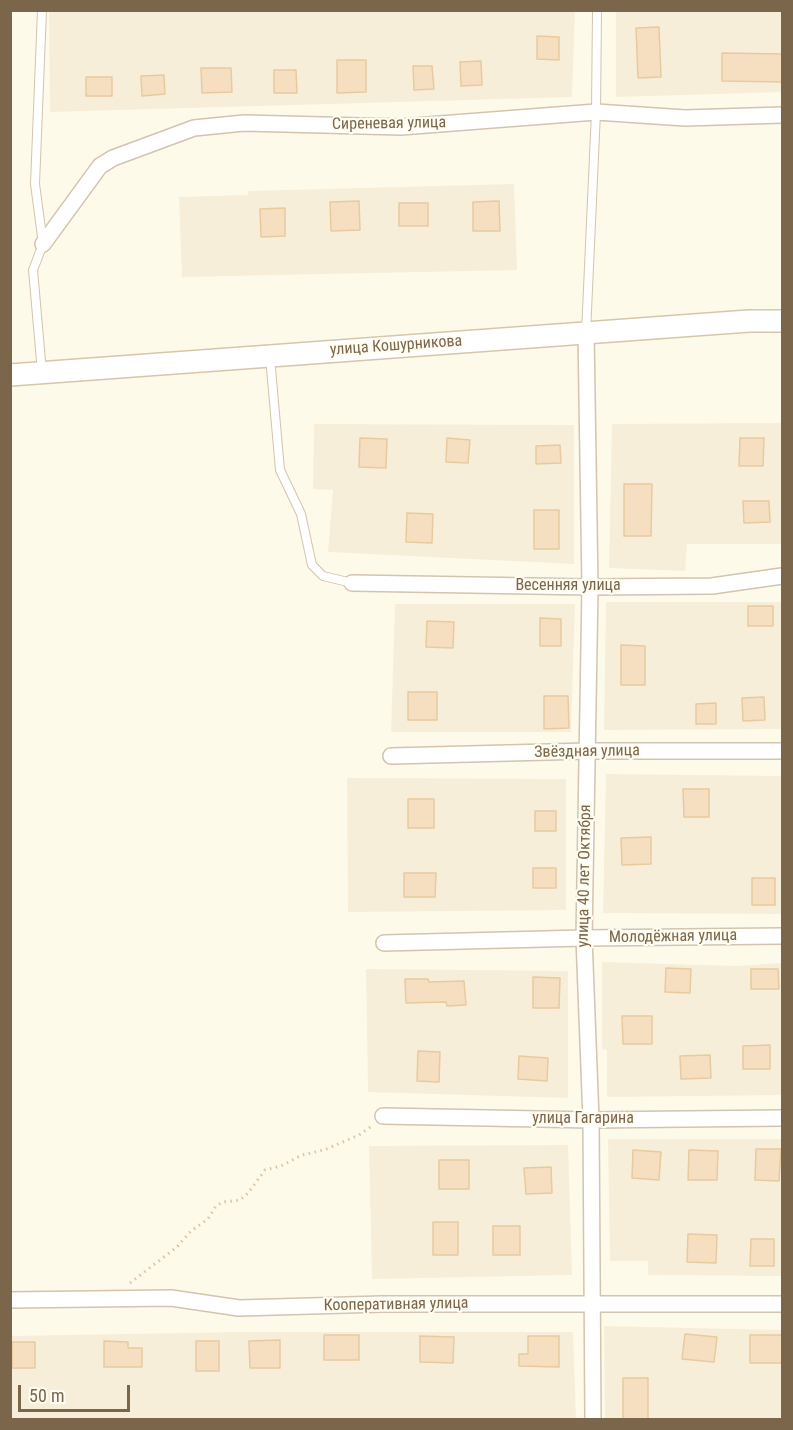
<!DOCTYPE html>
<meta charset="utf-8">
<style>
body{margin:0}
#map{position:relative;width:793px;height:1430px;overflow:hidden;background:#fefaea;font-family:"Roboto Condensed",sans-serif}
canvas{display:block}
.frame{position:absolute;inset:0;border:12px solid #7b654b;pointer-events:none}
.scale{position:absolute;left:18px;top:1385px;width:112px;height:27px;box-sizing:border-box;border:3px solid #7b654b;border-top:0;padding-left:8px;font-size:18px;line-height:21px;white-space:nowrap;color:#7b654b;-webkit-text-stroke:4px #fffcf2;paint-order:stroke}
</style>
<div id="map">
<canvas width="793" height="1430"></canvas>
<div class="frame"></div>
<div class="scale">50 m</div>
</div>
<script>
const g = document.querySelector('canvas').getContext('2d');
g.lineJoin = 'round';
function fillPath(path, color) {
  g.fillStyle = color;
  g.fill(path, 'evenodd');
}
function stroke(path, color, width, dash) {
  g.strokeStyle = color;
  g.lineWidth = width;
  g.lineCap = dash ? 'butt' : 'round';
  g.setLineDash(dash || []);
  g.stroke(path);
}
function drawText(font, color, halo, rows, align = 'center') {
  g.font = font + ' "Roboto Condensed",sans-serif';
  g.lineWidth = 4.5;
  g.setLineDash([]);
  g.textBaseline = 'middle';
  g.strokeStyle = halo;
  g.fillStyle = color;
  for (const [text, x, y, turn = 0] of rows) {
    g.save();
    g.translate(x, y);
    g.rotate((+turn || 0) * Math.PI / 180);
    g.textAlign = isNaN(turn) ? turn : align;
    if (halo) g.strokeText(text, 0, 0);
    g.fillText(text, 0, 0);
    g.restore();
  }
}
const residential = new Path2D(`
 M 49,11 L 575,11 L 572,97 L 50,112 Z
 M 616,11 L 782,11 L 782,92 L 616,97 Z
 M 514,184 L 517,270 L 182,277 L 179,197 L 248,195 L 248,191 Z
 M 782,423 L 782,544 L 687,544 L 685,571 L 609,568 L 612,424 Z
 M 314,424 L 574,425 L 574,564 L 328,552 L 333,490 L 313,489 Z
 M 606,602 L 782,602 L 782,729 L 604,730 Z
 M 395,604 L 575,604 L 571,732 L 391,732 Z
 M 606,774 L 782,776 L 782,914 L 603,913 Z
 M 347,778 L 566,779 L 566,910 L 348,912 Z
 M 602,962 L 737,966 L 782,963 L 782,1095 L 607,1097 L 607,1050 L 602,1049 Z
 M 366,969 L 568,971 L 568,1098 L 368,1092 Z
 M 608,1139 L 782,1139 L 782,1276 L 648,1275 L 648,1261 L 610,1261 Z
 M 568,1145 L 572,1275 L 372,1279 L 369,1146 Z
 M 604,1326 L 782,1330 L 782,1419 L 605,1419 Z
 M 238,1332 L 573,1332 L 576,1419 L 11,1419 L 10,1336 Z`);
const building = new Path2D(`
 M 659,27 L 661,77 L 638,78 L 636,28 Z
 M 537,36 L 559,37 L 559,60 L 537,59 Z
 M 722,53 L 783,54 L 783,82 L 722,81 Z
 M 337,60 L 366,60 L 366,92 L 337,93 Z
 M 481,61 L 482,85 L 461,86 L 460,62 Z
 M 413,66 L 432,66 L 434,89 L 414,90 Z
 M 201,68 L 231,68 L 232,92 L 202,93 Z
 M 274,70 L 296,70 L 297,93 L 274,93 Z
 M 164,75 L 165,94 L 142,96 L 141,76 Z
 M 86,77 L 112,77 L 112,96 L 86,96 Z
 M 359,201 L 360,230 L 331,231 L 330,202 Z
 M 499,201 L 500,231 L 473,231 L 473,202 Z
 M 399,203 L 428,203 L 428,226 L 399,226 Z
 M 285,208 L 285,236 L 261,237 L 260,209 Z
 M 360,438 L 387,439 L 386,468 L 359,467 Z
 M 447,438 L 470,440 L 468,463 L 446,462 Z
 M 740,438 L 764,438 L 763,466 L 739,466 Z
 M 560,445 L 561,463 L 536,464 L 536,446 Z
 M 624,484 L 652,484 L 651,536 L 624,536 Z
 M 743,501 L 769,501 L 770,522 L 744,523 Z
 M 534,510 L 559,510 L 559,549 L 534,549 Z
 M 407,513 L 433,514 L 432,543 L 406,542 Z
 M 748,606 L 773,606 L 773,626 L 748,626 Z
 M 540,618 L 561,619 L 561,646 L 540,646 Z
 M 427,621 L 454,622 L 453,648 L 426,647 Z
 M 621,645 L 645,646 L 645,685 L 621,685 Z
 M 408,692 L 437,692 L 437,720 L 408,720 Z
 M 544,696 L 568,696 L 569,728 L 544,729 Z
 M 764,697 L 765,720 L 743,721 L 742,698 Z
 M 716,703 L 716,724 L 696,724 L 696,704 Z
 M 683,789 L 709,789 L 709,817 L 684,817 Z
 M 408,799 L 434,799 L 434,828 L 408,828 Z
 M 535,811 L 556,811 L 556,831 L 535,831 Z
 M 651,837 L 651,864 L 622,865 L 621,838 Z
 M 533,868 L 556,868 L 556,888 L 533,888 Z
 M 404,873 L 436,873 L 435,897 L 404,897 Z
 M 752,878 L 775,878 L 775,905 L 752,905 Z
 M 666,968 L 691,969 L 690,993 L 665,992 Z
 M 751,969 L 778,969 L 779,989 L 751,989 Z
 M 533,977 L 560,978 L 559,1008 L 533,1008 Z
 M 405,979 L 428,979 L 429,982 L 464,981 L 466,1005 L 447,1006 L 446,1002 L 406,1003 Z
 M 622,1016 L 652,1016 L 652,1044 L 623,1044 Z
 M 770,1045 L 770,1069 L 743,1069 L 743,1046 Z
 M 418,1051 L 440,1052 L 439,1082 L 417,1081 Z
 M 710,1055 L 711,1078 L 681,1079 L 680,1056 Z
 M 519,1056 L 548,1058 L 547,1081 L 518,1079 Z
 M 756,1149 L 781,1149 L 779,1181 L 755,1180 Z
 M 633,1150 L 661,1152 L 659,1180 L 632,1178 Z
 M 689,1150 L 718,1151 L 717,1180 L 688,1180 Z
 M 439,1160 L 469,1160 L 469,1189 L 439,1189 Z
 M 551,1167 L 552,1193 L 526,1194 L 524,1168 Z
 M 433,1222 L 458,1222 L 458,1255 L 433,1255 Z
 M 493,1226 L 520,1226 L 520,1255 L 493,1255 Z
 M 688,1234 L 717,1235 L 716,1263 L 687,1262 Z
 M 751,1239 L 774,1239 L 774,1266 L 750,1266 Z
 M 685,1334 L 717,1337 L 714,1362 L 682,1359 Z
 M 324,1335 L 359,1335 L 359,1360 L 324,1360 Z
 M 750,1335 L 783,1335 L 783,1363 L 750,1363 Z
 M 420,1336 L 454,1337 L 453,1363 L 420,1362 Z
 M 528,1336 L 559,1336 L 559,1367 L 519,1366 L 519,1354 L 528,1354 Z
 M 280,1340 L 280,1368 L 250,1368 L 249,1341 Z
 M 104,1341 L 128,1342 L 128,1348 L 142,1348 L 142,1367 L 104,1367 Z
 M 196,1341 L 219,1341 L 219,1371 L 196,1371 Z
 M 12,1342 L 35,1342 L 35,1368 L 12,1368 Z
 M 623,1378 L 648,1378 L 648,1419 L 623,1419 Z`);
const path = new Path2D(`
 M 130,1283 L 177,1247 L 191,1231 L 208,1219 L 216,1206 L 223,1202 L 240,1200 L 248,1193 L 265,1170 L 281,1166 L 302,1155 L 324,1150 L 359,1135 L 373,1125`);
const lane = new Path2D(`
 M 586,333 L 596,112 L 597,10
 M 270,357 L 280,470 L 301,514 L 312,565 L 323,576 L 352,583
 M 42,372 L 33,270 L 43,244 L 35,184 L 42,10`);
const street = new Path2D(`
 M 43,244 L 100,166 L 113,158 L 194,128 L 244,123 L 401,127 L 596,112 L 685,118 L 782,115
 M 586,333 L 590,587 L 584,938 L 591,1120 L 593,1420
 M 352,583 L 590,587 L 712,586 L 782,576
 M 391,756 L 587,751 L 782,751
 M 384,943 L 584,938 L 782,936
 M 383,1116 L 591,1120 L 782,1118
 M 10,1300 L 171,1298 L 239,1308 L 382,1304 L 782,1304`);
const secondary = new Path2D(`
 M 10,375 L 749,321 L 782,321`);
const streetNames = [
 ["Сиреневая улица",389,124,-1],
 ["улица Кошурникова",396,346,-4],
 ["Весенняя улица",568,586],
 ["Звёздная улица",587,752,-1],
 ["улица 40 лет Октября",585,876,-89],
 ["Молодёжная улица",673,937,-1],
 ["улица Гагарина",583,1119],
 ["Кооперативная улица",396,1305,-1]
];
fillPath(residential, '#f6eed8');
fillPath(building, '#f5dfc0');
stroke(building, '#e8ca9f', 1.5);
stroke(lane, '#d2c4ae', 10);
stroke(street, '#d2c4ae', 18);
stroke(secondary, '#d5c6ac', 24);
stroke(path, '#dbc3a2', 3, [1.5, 4.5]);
stroke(lane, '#fff', 8);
stroke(street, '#fff', 15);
stroke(secondary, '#fff', 21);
drawText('16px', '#7b654b', '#fffcf2', streetNames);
</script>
